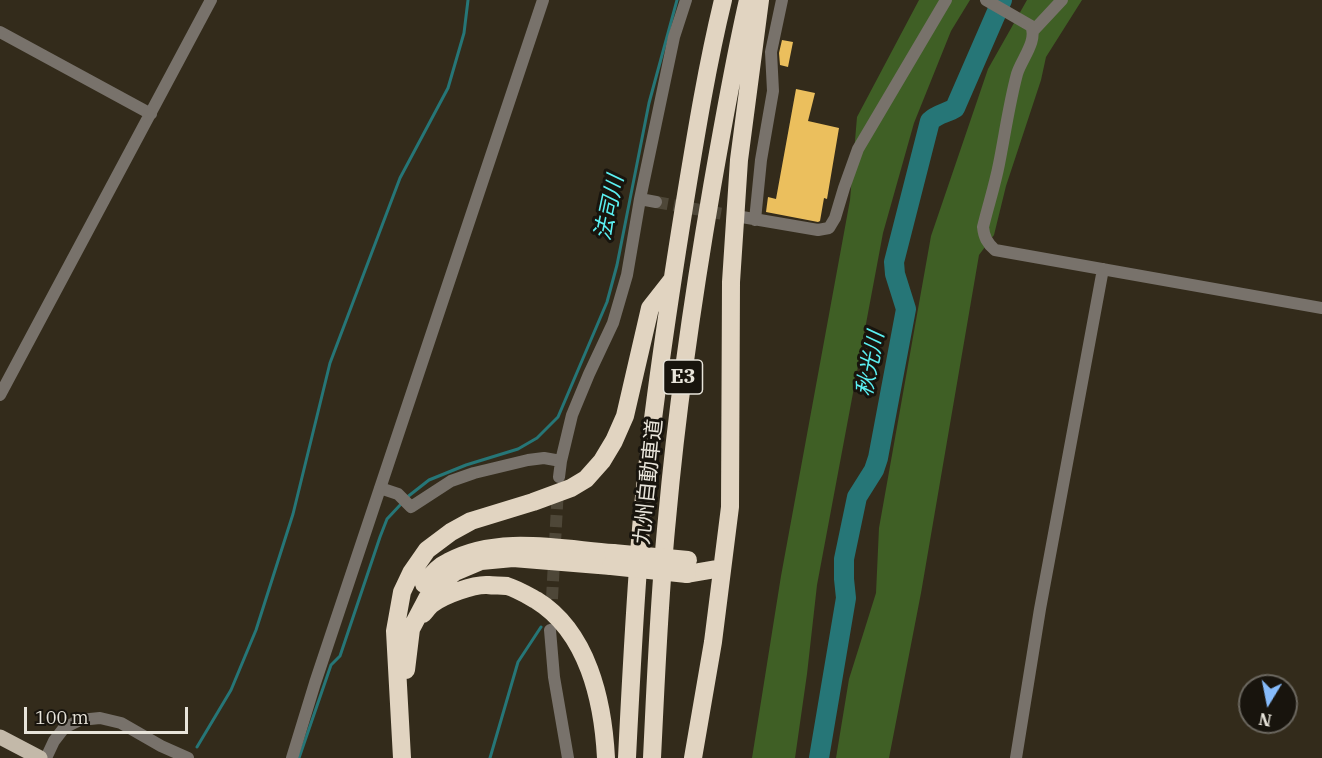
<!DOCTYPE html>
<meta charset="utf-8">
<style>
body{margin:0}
#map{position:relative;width:1322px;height:758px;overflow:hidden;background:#332b1b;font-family:"IBM Plex Serif",serif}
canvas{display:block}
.north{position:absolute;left:1238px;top:674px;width:60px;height:60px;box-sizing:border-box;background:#18140d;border:2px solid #6b675f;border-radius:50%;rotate:190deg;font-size:16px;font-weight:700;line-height:24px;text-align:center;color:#e8e4da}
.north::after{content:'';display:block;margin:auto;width:21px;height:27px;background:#86bbfb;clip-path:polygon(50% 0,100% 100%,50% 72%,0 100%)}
.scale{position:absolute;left:24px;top:707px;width:164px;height:27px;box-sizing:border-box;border:3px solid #e8e4da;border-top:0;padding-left:8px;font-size:18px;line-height:21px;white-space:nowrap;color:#e8e4da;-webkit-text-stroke:4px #18140d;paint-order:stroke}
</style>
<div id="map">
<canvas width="1322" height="758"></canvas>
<div class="north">N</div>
<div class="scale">100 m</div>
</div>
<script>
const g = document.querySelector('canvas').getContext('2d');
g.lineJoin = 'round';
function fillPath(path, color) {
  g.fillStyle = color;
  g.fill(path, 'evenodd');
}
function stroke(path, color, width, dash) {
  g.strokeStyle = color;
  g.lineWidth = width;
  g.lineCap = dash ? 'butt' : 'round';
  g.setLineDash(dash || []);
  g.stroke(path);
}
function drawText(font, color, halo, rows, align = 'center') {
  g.font = font + ' "IBM Plex Serif","Noto Sans JP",serif';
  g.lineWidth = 6;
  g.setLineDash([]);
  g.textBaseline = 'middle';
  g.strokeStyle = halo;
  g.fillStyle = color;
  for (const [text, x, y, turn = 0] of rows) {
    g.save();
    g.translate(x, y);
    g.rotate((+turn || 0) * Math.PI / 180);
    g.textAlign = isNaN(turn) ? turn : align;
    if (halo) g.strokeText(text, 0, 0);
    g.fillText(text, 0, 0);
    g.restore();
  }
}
const green = new Path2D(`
 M 919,0 L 970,0 L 951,31 L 914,123 L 883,233 L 817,585 L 807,674 L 795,758 L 752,758 L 781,576 L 850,200 L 857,117 Z
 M 1027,0 L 1082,0 L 1046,57 L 1041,80 L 1006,186 L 994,235 L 979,255 L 921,593 L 889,758 L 836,758 L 849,679 L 876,593 L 879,528 L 931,236 L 988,69 Z`);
const stream = new Path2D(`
 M 406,498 L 429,480 L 466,465 L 518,449 L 537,438 L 558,417 L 607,302 L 617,265 L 649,103 L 677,0
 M 197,747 L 231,690 L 256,630 L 293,514 L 330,363 L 400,178 L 448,88 L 464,33 L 468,0
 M 299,758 L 331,665 L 340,656 L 380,537 L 387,519 L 402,503
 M 490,758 L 518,662 L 541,627`);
const river = new Path2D(`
 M 819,758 L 846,598 L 844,579 L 844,559 L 857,497 L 874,470 L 878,458 L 906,309 L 895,274 L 894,262 L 930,121 C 937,114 947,113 955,108 L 1002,0`);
const building = new Path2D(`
 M 782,40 L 793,42 L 788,67 L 780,65 L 779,53 Z
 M 796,89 L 815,93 L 808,121 L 839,128 L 827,199 L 824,198 L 820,221 L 818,222 L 766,212 L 768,197 L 776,199 Z`);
const minorTunnel = new Path2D(`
 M 656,202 L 740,217
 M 551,617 L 558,488`);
const minor = new Path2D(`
 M 986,0 L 1031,26 C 1038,41 1021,60 1017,74 C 1009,104 1005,134 999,164 C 995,185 988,206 983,227 C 984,237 987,243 995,250 L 1322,308
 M 1033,31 L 1062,0
 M 0,32 L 151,114
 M 640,199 L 656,202
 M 742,217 L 818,230 L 829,228 L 835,218 L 844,188 L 858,149 L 946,0
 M 755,220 L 761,160 L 773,91 L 771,52 L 782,0
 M 0,395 L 211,0
 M 559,477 L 561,461 L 572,415 L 589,374 L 613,323 L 627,275 L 640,199 L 674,37 L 686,0
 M 380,488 L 398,494 L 411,507 L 451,481 L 474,473 L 528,460 L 544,458 L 561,461
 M 550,630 L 554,677 L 568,758
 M 46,758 L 54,741 L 64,728 L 80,720 L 100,718 L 121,723 L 161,746 L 188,758
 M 292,758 L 315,683 L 543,0
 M 1016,758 L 1040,609 L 1103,269`);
const major = new Path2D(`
 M 0,737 L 40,758`);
const highway = new Path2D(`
 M 687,574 L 722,568
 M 424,584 C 430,576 439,566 448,562 C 497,535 560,549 613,553
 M 423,614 C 426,611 429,606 432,604 C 444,595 474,584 488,585 C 494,586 501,585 507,586 C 517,589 527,595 536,600 C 588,632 603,701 606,758
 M 406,670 L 411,629 L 431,591 L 455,572 L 481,561 L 513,558 L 611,566
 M 402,758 L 395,631 L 402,592 L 411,573 L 427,550 L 451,532 L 471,521 L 533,502 L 571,488 L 586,479 L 602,461 L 614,441 L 625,416 L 650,308 L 672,280
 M 627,758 C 631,678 635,597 642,517 C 652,411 668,306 685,201 C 696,134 707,66 723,0
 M 652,758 C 656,678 659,598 667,519 C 677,407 693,297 712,187 C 723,124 734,61 748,0
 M 693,758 L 713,642 L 730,507 L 731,282 L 739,160 L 760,0`);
const highwayBridge = new Path2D(`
 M 613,553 L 688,560
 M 611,566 L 687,574`);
const shields = [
 [683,377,39]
];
const shieldNames = [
 ["E3",683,377]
];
const streetNames = [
 ["九州自動車道",649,482,-84]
];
const waterNames = [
 ["法司川",610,208,-78],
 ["秋光川",871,364,-79]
];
fillPath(green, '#3f5f25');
stroke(stream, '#267677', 3);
stroke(river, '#267677', 20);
fillPath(building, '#ebbf5d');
stroke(minorTunnel, '#4e4738', 12, [12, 6]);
stroke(minor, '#78726b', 12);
stroke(major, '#c3b9a9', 15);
stroke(highway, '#e1d4c1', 18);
stroke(highwayBridge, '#e1d4c1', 18);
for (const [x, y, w] of shields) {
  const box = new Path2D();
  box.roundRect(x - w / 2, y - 17, w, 34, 4.5);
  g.fillStyle = '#18140d';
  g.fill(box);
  stroke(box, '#e8e4da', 1.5);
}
drawText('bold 20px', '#e8e4da', null, shieldNames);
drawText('21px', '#e8e4da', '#18140d', streetNames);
drawText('italic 22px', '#5bf0f2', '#18140d', waterNames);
</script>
